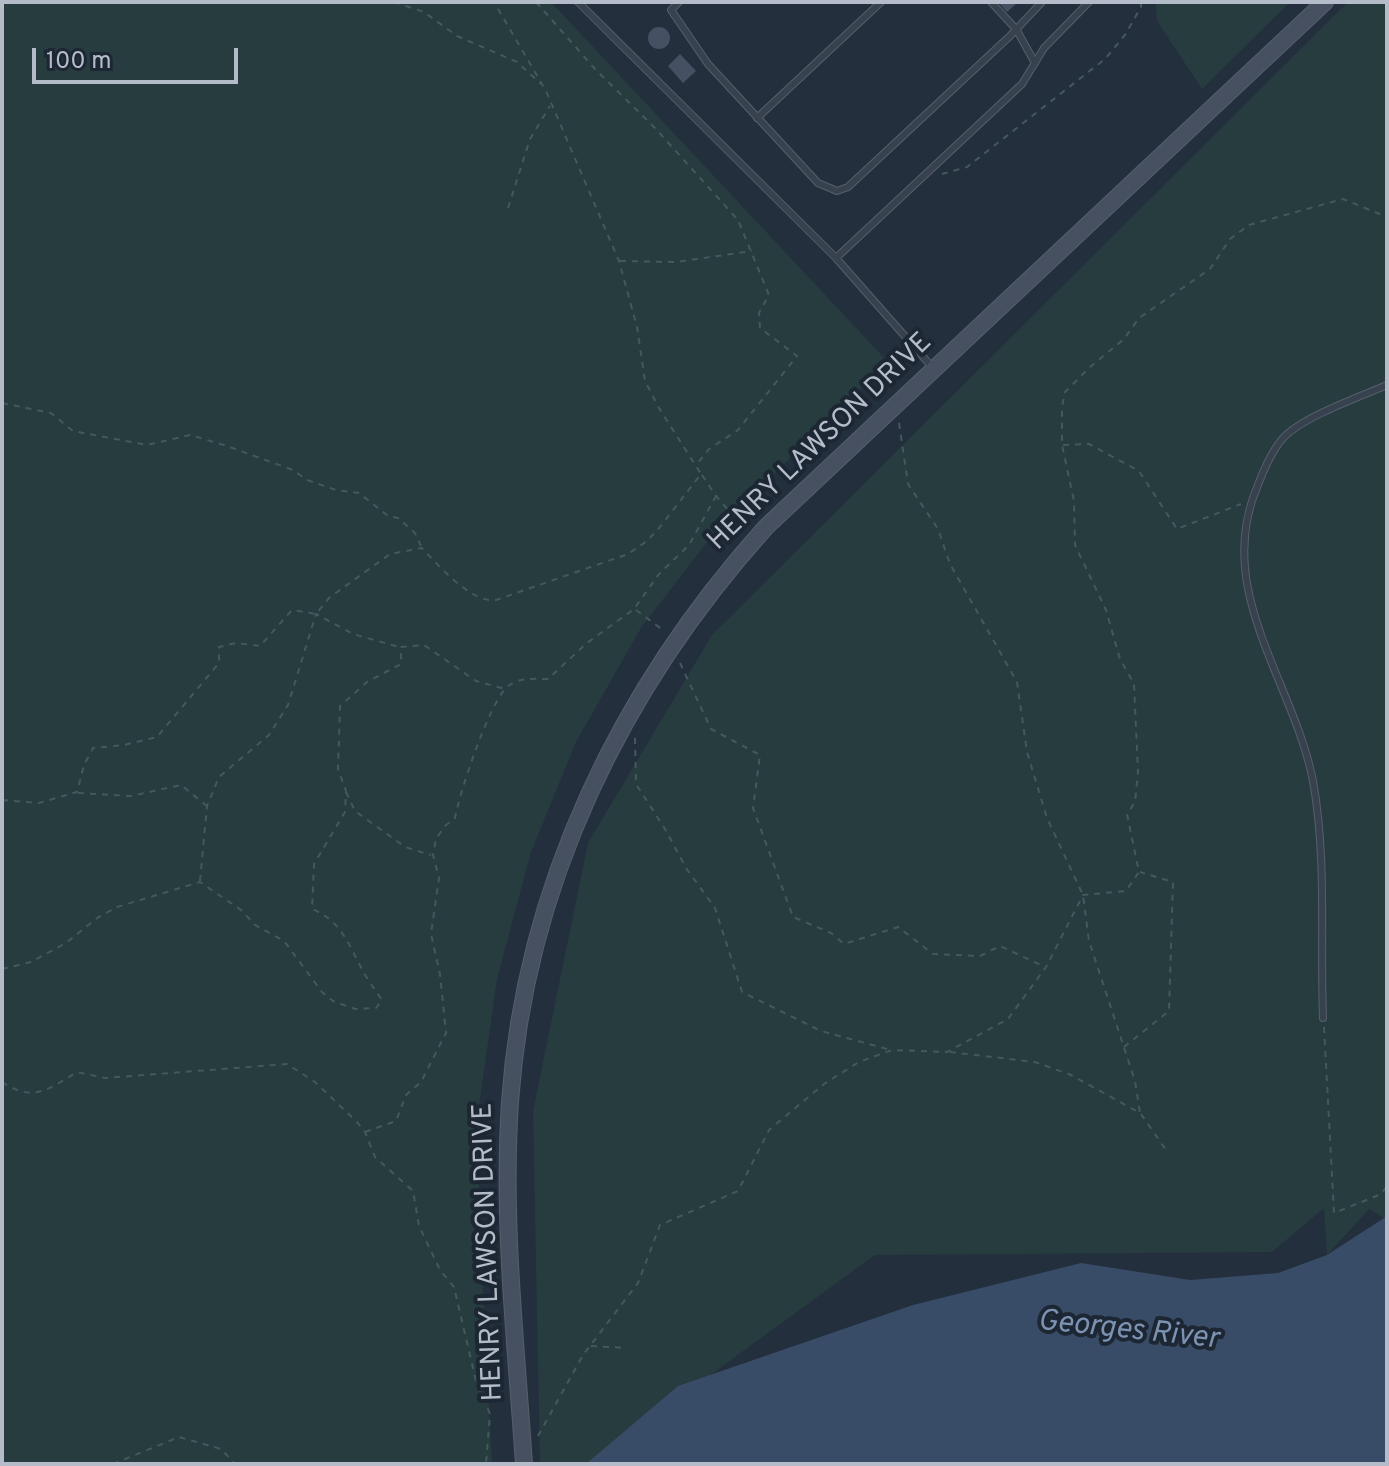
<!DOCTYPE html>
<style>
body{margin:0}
#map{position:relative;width:1389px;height:1466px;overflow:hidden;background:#242f3e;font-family:Overpass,sans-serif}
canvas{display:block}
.frame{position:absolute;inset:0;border:4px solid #b4bcc9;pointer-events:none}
.scale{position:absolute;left:32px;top:48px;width:206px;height:36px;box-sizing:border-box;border:4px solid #b4bcc9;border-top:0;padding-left:10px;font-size:24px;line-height:28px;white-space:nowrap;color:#b4bcc9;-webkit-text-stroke:6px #1d2633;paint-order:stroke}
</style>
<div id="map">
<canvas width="1389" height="1466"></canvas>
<div class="frame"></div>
<div class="scale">100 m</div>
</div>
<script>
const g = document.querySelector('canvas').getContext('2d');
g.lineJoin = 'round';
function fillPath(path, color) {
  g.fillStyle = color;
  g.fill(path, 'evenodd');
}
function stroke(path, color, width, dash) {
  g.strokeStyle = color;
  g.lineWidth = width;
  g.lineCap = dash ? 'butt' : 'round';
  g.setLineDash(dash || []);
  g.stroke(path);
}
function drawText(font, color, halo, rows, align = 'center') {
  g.font = font + ' Overpass,sans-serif';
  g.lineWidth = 8;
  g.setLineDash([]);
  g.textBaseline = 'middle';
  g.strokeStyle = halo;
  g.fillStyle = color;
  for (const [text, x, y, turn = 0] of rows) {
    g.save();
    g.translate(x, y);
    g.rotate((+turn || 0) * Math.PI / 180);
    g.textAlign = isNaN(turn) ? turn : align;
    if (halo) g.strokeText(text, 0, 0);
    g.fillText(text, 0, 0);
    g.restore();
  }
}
const green = new Path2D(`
 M 2,2 L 551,2 L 888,362 L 714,533 L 641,628 L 576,742 L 531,852 L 497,979 L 479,1106 L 479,1219 L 492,1464 L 2,1464 Z
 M 1156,2 L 1290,2 L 1202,89 L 1157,21 Z
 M 1348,2 L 1387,2 L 1387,1214 L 1384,1218 L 1369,1209 L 1327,1255 L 1324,1208 L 1272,1252 L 875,1255 L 588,1464 L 540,1464 L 533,1111 L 588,843 L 712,635 Z`);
const water = new Path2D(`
 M 1387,1214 L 1387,1464 L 586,1464 L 678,1386 L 913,1305 L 1081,1263 L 1190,1280 L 1278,1273 L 1327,1255 L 1384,1218 Z`);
const building = new Path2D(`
 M 998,2 L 1018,2 L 1007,12 Z
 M648 38a11 11 0 1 1 22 0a11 11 0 1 1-22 0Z
 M 680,54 L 696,71 L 683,83 L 668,66 Z`);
const path = new Path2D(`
 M 394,2 L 424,12 L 457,36 L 517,62 L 541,84
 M 536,2 L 595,69 L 655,128 L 738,220 L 769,295 L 759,313 L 760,328 L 797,356 L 738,430 L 709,449 L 697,464
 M 2,4 L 5,2
 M 942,174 L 967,167 L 1105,59 L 1125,35 L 1141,7 L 1141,2
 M 508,208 L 530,139 L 550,106
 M 620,261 L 676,262 L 752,251
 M 2,403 L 51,413 L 73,431 L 147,445 L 190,435 L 224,445 L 293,470 L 307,480 L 336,490 L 359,493 L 388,516 L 398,518 L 415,533 L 421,546
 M 899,423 L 908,484 L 938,529 L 950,564 L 1017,682 L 1027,752 L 1047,818 L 1083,895 L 1089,941 L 1135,1081 L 1140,1113 L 1071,1075 L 1035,1062 L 950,1052
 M 1063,445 L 1089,444 L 1139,471 L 1177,529 L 1241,504
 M 702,475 L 716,496 L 745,529
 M 636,610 L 663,630
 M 680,663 L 711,729 L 760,755 L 753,808 L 793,917 L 831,933 L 844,944 L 898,927 L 933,954 L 980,956 L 1000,946 L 1045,967
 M 635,738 L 636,784 L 665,829 L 686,868 L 715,908 L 742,992 L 821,1031 L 891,1050
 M 346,792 L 355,811 L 405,847 L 431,855
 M 78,793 L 131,796 L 181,785 L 207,806
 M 2,800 L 39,803 L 77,792 L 84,765 L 93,748 L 124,745 L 157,737 L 219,663 L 219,647 L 236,643 L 260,646 L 292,610 L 316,614 L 329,598 L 390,554 L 422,548 C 438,565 472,604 496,600 L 628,554 L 647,541 L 660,527 L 701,474 L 659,408 L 645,381 L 637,327 L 619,261 L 546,91 L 494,2
 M 200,881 L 207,806 L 219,777 L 269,735 L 288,705 L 316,614 L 353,634 L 399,647
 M 2,969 L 31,962 L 66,943 L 97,918 L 117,907 L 200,882 L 241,910 L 255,925 L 284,941 L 322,992 L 333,1001 L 355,1009 L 376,1008 L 382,1000 C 376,991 369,982 364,973 C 349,946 342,921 312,909 L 314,864 L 345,812 L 346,791 L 338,769 L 340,706 L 367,682 L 401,664 L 401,647 L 424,645 L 476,681 L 505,689
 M 1324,1027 L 1334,1213 L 1379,1195 L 1387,1187
 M 1124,1047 L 1169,1011 L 1173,882 L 1140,872
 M 2,1082 C 33,1103 49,1089 77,1072 L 105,1078 L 287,1064 L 315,1082 L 357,1122 L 365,1132 L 375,1157 L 413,1191 L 419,1226 L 440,1270 L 454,1287 L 476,1381 L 490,1414 L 486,1464
 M 1141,1114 L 1166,1150
 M 365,1132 L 396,1121 L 406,1095 L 421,1082 L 446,1033 L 440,974 L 431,934 L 439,878 L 433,855 L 436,839 L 445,826 L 455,818 C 460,791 488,707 506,688 C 517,677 533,679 548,679 L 587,643 L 634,609 L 659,574 L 689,545 L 716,496
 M 591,1346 L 627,1348
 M 538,1436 L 583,1355 L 638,1283 L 660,1225 L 738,1191 L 769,1130 L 824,1084 L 859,1062 L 892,1050 L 947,1052 L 1008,1019 L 1046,967 L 1083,895 L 1126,891 L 1139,872 L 1127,814 L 1135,802 L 1138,772 L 1134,684 L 1120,659 L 1106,610 L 1075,545 L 1074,501 L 1062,445 L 1062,407 L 1065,392 L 1089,368 L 1124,339 L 1139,318 L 1210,269 L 1230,239 L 1249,225 L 1343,199 L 1387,217
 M 113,1464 L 179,1437 L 221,1449 L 235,1464`);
const lane = new Path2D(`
 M 578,2 L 836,258 L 932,367
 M 679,2 L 671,10 L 708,64 L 818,183 L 837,191 L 848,187 L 1010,36 L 1042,2
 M 991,2 L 1016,29 L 1035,63
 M 757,118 L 881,2
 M 836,258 L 1022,84 L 1044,48 L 1089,2
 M 1323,1018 C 1320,939 1327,859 1313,781 C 1294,682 1212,590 1258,485 C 1264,469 1272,450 1284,437 C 1305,416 1359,397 1387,385`);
const secondary = new Path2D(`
 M 524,1464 C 516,1344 502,1222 510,1102 C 525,885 622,687 766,527 L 1325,2`);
const streetNames = [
 ["HENRY LAWSON DRIVE",821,443,-44],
 ["HENRY LAWSON DRIVE",490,1252,-92]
];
const waterNames = [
 ["Georges River",1128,1332,6]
];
fillPath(green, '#263c3f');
fillPath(water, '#394c67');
fillPath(building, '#455162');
stroke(lane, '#565f6c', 8);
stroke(secondary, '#565f6c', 18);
stroke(path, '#44595c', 2, [6, 6]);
stroke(lane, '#38414e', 6);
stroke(secondary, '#465061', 16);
drawText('28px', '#b4bcc9', '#1d2633', streetNames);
drawText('italic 30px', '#7c92b1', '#1d2633', waterNames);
</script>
